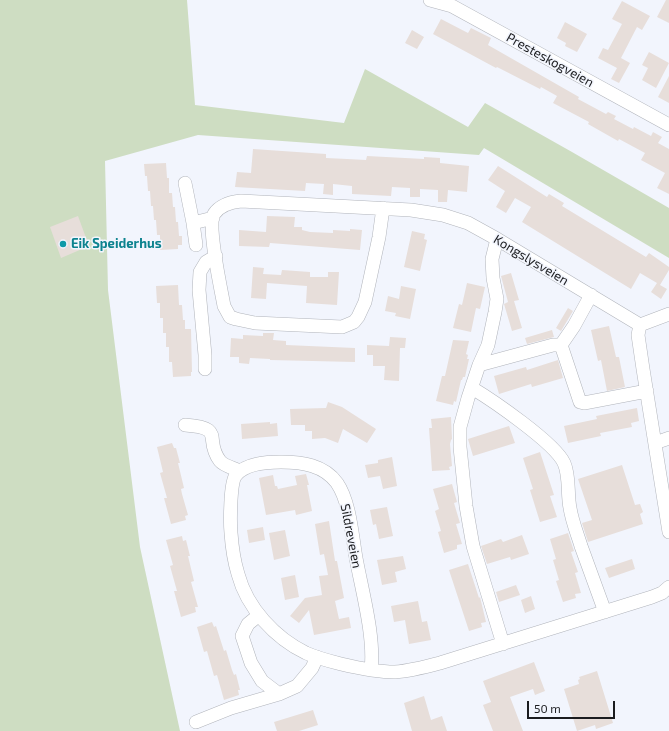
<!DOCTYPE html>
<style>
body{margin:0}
#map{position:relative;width:669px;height:731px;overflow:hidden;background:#f2f5fd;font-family:"Exo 2",sans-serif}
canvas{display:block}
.scale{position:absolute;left:527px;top:701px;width:88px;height:18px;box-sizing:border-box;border:2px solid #1b1c1f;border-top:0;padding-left:5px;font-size:12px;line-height:14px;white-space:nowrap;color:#1b1c1f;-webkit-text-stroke:3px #f2f5fd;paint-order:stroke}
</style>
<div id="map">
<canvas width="669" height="731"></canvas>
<div class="scale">50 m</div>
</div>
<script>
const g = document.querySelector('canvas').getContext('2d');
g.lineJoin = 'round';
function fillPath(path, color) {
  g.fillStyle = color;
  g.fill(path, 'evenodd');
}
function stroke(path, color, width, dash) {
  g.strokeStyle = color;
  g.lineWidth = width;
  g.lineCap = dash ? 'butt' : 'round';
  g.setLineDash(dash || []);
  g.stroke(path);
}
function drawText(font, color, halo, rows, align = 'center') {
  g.font = font + ' "Exo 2",sans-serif';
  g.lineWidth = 3;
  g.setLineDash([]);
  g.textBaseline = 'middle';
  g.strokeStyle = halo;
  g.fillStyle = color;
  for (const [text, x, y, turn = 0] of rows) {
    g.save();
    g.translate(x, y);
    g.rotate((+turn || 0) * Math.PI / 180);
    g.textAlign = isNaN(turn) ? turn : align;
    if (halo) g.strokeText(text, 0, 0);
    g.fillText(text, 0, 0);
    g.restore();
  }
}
const green = new Path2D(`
 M 0,0 L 187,0 L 195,105 L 344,123 L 365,69 L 468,127 L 485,103 L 572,152 L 669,208 L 669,258 L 484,148 L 479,155 L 198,135 L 105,161 L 108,290 L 140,547 L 180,731 L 0,731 Z`);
const building = new Path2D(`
 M 666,0 L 669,0 L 669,23 L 657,17 Z
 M 622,1 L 650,16 L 642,30 L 637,27 L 621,58 L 630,63 L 619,83 L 611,79 L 617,68 L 598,58 L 603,48 L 608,50 L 622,24 L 612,19 Z
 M 441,19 L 468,33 L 471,28 L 491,38 L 488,45 L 579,97 L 578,99 L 606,114 L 608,112 L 616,116 L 614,119 L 633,129 L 634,127 L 651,136 L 653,132 L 662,137 L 658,143 L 669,149 L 669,194 L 657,188 L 665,173 L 641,160 L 645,153 L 619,139 L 618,141 L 588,124 L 589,122 L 553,103 L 557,96 L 541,87 L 540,89 L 497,67 L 496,68 L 433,34 Z
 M 565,22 L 587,34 L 577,52 L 565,46 L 566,43 L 557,38 Z
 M 412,30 L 424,37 L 417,49 L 405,43 Z
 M 649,52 L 669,63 L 656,88 L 642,80 L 648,68 L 642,65 Z
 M 669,76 L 669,103 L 658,97 Z
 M 253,149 L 326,154 L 326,158 L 347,159 L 366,160 L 367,156 L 424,159 L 424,157 L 440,158 L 440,163 L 469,166 L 467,192 L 448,190 L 447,202 L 438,202 L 438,190 L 420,189 L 420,197 L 410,197 L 410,188 L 392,187 L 391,196 L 352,194 L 352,186 L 333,184 L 333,195 L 323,194 L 324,184 L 306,183 L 305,191 L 235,187 L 237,172 L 251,173 Z
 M 166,163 L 167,178 L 169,178 L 169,193 L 172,193 L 173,207 L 175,207 L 176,222 L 178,222 L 179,236 L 182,236 L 182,245 L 178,245 L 178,249 L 160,250 L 160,235 L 157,235 L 156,220 L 154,220 L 153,206 L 151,206 L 150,191 L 148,191 L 147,176 L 145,176 L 144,164 Z
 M 498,166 L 547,197 L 549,194 L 564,203 L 562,206 L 646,257 L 649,253 L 669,267 L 669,270 L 660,285 L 667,289 L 661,299 L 651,292 L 657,283 L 640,273 L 631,289 L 522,222 L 531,207 L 515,198 L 506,213 L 496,207 L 505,191 L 488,180 Z
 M 78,216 L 89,246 L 61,258 L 50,227 Z
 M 267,216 L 295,217 L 294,227 L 302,227 L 302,230 L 310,232 L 333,233 L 333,230 L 350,231 L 350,229 L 362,230 L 360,250 L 270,243 L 269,247 L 239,246 L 239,230 L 266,232 Z
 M 412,231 L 425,234 L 424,239 L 427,240 L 420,271 L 404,267 Z
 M 253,267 L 264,268 L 263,274 L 281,275 L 282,270 L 310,272 L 310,277 L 328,277 L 328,272 L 339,272 L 337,305 L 306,303 L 307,286 L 267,283 L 266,299 L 251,298 Z
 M 511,273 L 519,300 L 514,301 L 522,328 L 512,331 L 504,304 L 508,302 L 501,276 Z
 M 467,283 L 485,287 L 480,309 L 476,308 L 471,332 L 453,328 L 459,304 L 462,305 Z
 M 178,285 L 179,305 L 182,305 L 183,320 L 185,320 L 185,329 L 191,329 L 192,372 L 191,372 L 191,376 L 173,377 L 172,362 L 169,362 L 169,347 L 166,347 L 166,333 L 163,333 L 163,318 L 160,318 L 160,303 L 157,303 L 156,286 Z
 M 401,286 L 416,289 L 410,319 L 395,316 L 396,313 L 385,311 L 388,296 L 399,299 Z
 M 568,308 L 573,311 L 561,331 L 556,328 Z
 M 609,326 L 616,357 L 619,357 L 625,387 L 607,391 L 601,360 L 598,361 L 591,330 Z
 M 552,330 L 554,337 L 527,344 L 525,338 Z
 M 263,333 L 274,333 L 273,340 L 286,341 L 286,345 L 355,348 L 355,362 L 270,360 L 270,359 L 250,358 L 249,364 L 239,363 L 239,357 L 230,357 L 231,338 L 243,339 L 243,335 L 263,336 Z
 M 390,337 L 406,338 L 405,348 L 400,348 L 399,381 L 384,380 L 385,366 L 373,366 L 373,355 L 367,355 L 367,345 L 389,346 Z
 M 453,340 L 469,341 L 466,354 L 468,355 L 467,359 L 469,359 L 465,377 L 463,377 L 462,380 L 461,380 L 456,402 L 454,401 L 453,405 L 436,401 L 442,376 L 445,376 Z
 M 558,360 L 563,378 L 532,387 L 531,384 L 499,394 L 494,376 L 526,367 L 527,370 Z
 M 328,402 L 342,407 L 376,429 L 367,443 L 343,429 L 338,443 L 325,438 L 312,439 L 312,431 L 305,431 L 305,425 L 291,425 L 290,409 L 326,408 Z
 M 637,408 L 639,421 L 631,423 L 632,427 L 600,433 L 601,436 L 568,443 L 564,426 L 597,419 L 596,416 Z
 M 451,417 L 452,439 L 451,440 L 450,444 L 452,466 L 449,467 L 450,470 L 432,471 L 429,428 L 432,428 L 431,419 Z
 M 270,422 L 270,424 L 277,423 L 278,436 L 242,439 L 241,424 Z
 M 509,426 L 515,443 L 473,456 L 468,439 Z
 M 172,443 L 174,448 L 176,448 L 180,463 L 178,463 L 184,488 L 181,489 L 182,494 L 188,515 L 185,516 L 186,520 L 171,524 L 164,498 L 167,498 L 160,473 L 163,472 L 157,447 Z
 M 540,452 L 554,495 L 550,496 L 557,517 L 540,522 L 530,490 L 533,489 L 523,458 Z
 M 392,457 L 397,486 L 383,489 L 380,476 L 368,478 L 365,465 L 378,463 L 378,460 Z
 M 622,465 L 635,505 L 640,504 L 643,512 L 640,514 L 643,524 L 588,542 L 582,523 L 592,520 L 578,479 Z
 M 306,474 L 309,485 L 307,485 L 312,511 L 296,515 L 295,510 L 266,515 L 259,478 L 273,475 L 275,486 L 277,486 L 278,489 L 297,485 L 295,476 Z
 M 452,484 L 457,502 L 454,503 L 460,523 L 456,524 L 462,544 L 457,545 L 457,549 L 444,553 L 438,532 L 441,531 L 435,511 L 439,509 L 433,489 Z
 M 387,507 L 393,536 L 379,539 L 376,524 L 373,525 L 370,510 Z
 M 329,521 L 335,561 L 337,561 L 344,598 L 335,601 L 339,619 L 349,617 L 351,628 L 314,635 L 309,610 L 299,623 L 290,616 L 305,598 L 322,595 L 319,576 L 328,575 L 324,554 L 320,555 L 315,524 Z
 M 263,527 L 265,540 L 249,543 L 247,530 Z
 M 285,530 L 290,556 L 274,560 L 269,533 Z
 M 568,533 L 574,551 L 571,552 L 578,572 L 575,573 L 581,593 L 575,594 L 576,598 L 563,602 L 556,581 L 559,580 L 553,560 L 556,559 L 550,539 Z
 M 522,535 L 529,554 L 511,560 L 510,557 L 487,564 L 481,546 L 501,539 L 503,542 Z
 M 182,536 L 183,541 L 186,540 L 190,556 L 188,556 L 194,581 L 191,582 L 198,607 L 195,607 L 196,612 L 181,617 L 174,591 L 177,591 L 170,566 L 173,565 L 166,540 Z
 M 403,556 L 406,569 L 395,572 L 397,582 L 382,585 L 377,560 Z
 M 632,559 L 635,569 L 609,578 L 605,568 Z
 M 468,564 L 479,598 L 480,597 L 486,622 L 481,623 L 482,627 L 469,631 L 449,570 Z
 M 295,575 L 299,597 L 285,600 L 281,578 Z
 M 516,585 L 520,595 L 499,602 L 496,592 Z
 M 531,596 L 535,609 L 525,613 L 521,600 Z
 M 418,601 L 422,622 L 427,621 L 431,640 L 409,644 L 405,620 L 394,622 L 391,606 Z
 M 212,622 L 214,627 L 216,626 L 224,651 L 226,650 L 232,670 L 234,675 L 236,674 L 240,690 L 238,690 L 239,695 L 224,700 L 217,675 L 214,676 L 207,651 L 204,652 L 197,627 Z
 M 534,662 L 545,691 L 535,695 L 533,689 L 510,697 L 523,731 L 493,731 L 483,705 L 491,702 L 483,681 Z
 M 597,671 L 613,723 L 596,729 L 595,725 L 577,731 L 564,689 L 579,684 L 578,680 L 580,679 L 579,677 Z
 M 424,696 L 431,720 L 442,716 L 447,731 L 412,731 L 404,703 Z
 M 313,710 L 318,725 L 299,731 L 277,731 L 274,722 Z`);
const minor = new Path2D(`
 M 430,0 L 452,6 L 669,125
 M 185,183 L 193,223 L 213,218
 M 383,208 L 379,237 L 365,302 L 358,317 L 354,322 L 342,327 L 255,323 L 236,319 L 230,317 L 224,306 C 221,289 207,226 214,214 C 220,205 231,202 241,201 L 411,210 L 443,215 L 468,223 L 497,239 L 640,325
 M 193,223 L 196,245
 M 497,239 L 492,259 L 493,278 L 497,299 L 495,312 L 488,345 L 479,365 L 468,398 L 460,427 L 460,447 L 466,506 L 473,546 L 503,644
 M 640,325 L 638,335 L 643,369 L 669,532
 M 640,325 L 669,314
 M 561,345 L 574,326 L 591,295
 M 479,365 L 553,345 L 561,345 L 580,402 L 584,403 L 647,391
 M 205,369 L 205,355 L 199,290 L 200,272 L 206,262 L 216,256
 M 472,388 C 492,400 555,443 564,463 C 570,476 567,493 570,508 C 572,521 577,533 581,546 C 589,568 597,590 605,612
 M 185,425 C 227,428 203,439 220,461 C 224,466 234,468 240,471
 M 655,443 L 669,438
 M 259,615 L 248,624 L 242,636 L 251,663 L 262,681 L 279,694 L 297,686 L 312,668 L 317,657
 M 371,670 C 375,637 362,591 356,558 C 352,535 350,502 337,483 C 324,465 302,462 281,462 C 267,462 246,463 236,475 C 230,482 230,522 231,533 C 232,547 234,561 238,574 C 247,608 275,638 306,653 C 317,658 329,661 341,664 C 358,668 376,672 395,672 C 410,671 425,667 440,663 L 652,597 L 662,593 L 669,587
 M 196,722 L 231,708 L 279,694`);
const markers = [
 [63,244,4,"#0f9aa8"]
];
const streetNames = [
 ["Presteskogveien",550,60,29],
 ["Kongslysveien",531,260,31],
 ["Sildreveien",351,536,79]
];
const cultureNames = [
 ["Eik Speiderhus",71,244]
];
fillPath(green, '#ceddc2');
fillPath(building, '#e7deda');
stroke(minor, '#b1b4bb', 14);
stroke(minor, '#fff', 13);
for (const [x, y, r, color] of markers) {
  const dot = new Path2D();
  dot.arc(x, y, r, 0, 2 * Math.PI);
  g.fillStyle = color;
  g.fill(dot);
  stroke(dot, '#f2f5fd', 1.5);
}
drawText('13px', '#1b1c1f', '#f2f5fd', streetNames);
drawText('bold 13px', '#0d838f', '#f2f5fd', cultureNames, 'left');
</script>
